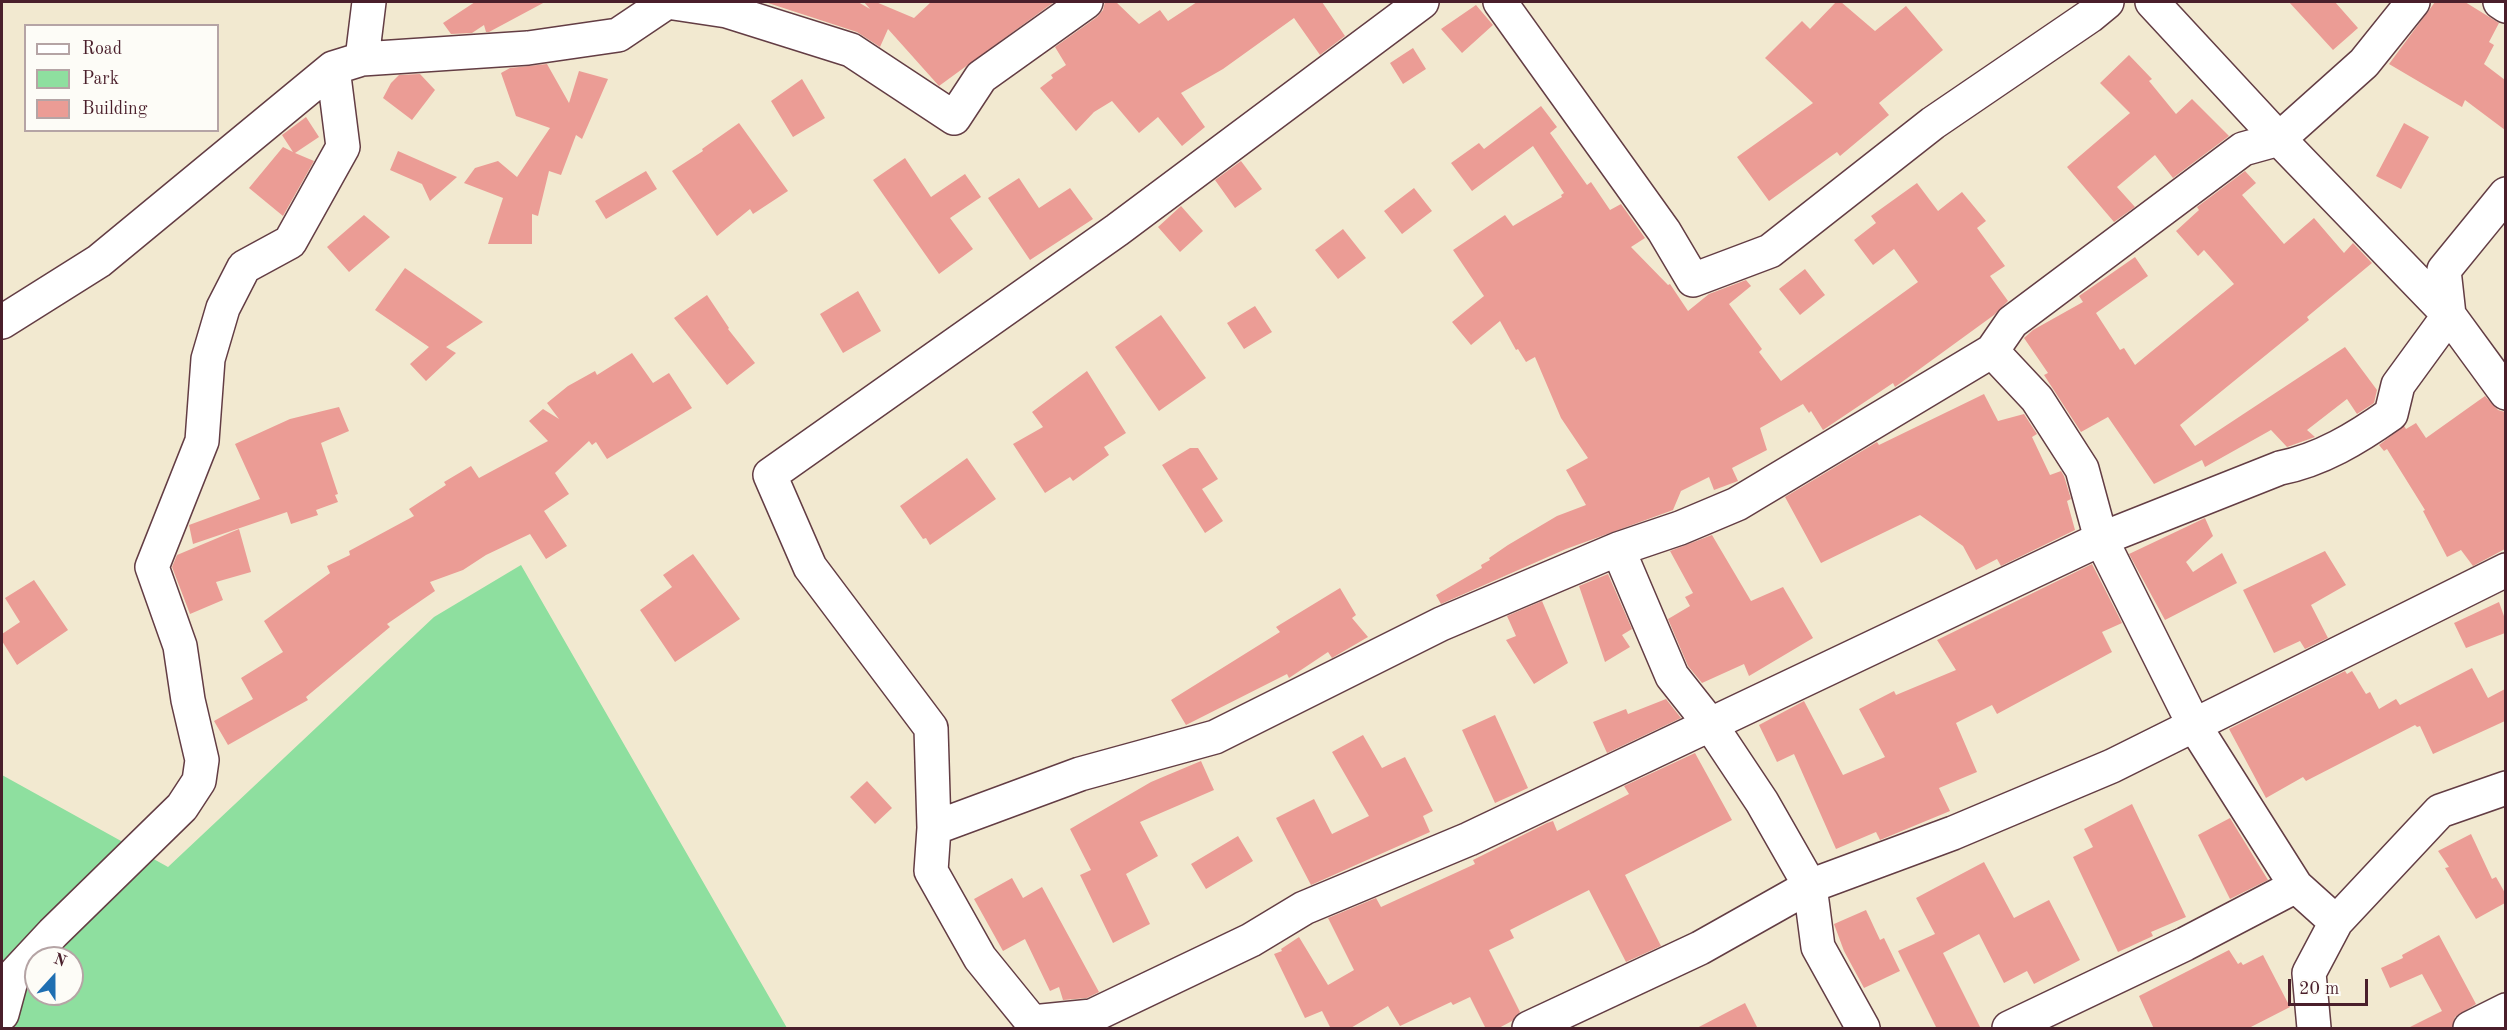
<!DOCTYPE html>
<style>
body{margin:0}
#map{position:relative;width:2507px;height:1030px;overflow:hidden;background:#f2e9d0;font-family:"Old Standard TT",serif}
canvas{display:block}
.frame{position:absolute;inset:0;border:3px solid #4a1f2b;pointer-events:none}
.legend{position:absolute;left:24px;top:24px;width:195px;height:108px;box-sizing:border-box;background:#fdfcf7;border:2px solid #b5a4a5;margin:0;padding:8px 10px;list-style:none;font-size:18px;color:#4a1f2b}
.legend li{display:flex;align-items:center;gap:12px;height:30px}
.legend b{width:30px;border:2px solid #b5a4a5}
.north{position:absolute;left:24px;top:946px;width:60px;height:60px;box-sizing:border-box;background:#fdfcf7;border:2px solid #b5a4a5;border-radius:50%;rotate:21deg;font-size:16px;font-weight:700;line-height:24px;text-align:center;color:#4a1f2b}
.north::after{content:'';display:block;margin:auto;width:21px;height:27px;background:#1f6fb2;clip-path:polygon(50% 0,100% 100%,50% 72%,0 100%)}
.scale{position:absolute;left:2288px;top:979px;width:80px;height:27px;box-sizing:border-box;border:3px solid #4a1f2b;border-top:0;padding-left:8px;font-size:18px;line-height:21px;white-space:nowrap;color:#4a1f2b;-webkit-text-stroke:4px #fdfcf7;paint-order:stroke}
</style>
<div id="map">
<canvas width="2507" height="1030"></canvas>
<div class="frame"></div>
<ul class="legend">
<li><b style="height:8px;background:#fff"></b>Road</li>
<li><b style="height:16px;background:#8edf9f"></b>Park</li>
<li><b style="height:16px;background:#eb9c95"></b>Building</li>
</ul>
<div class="north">N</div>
<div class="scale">20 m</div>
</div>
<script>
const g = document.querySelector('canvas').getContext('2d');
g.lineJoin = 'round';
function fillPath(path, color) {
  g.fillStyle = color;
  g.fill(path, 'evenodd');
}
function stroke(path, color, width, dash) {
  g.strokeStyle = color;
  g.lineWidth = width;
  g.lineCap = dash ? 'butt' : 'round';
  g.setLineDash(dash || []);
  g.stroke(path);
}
const green = new Path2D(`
 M 521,565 L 787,1028 L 2,1028 L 2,775 L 168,867 L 434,617 ZM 36,958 L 72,958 L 72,994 L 36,994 Z`);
const building = new Path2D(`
 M 475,2 L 545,2 L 489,32 L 486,32 L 484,25 L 472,33 L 451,34 L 443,23 Z
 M 765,2 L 858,2 L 870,9 L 864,2 L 876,2 L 914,18 L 931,2 L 1054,2 L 939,86 L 888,29 L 880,47 L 857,32 Z
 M 1105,2 L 1116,2 L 1139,24 L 1160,10 L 1168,21 L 1197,2 L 1322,2 L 1345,36 L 1320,55 L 1294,18 L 1223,69 L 1181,93 L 1205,127 L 1182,146 L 1158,117 L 1139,133 L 1112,101 L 1094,112 L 1076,131 L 1040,88 L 1053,78 L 1051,75 L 1066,65 L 1055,47 L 1097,17 L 1103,10 Z
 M 1836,2 L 1841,2 L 1875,31 L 1906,6 L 1943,50 L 1879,103 L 1889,115 L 1840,156 L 1837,152 L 1769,201 L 1737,157 L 1813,103 L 1765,58 L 1802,21 L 1810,29 Z
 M 2289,2 L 2335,2 L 2358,28 L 2333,50 Z
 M 2435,2 L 2465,2 L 2499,23 L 2489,42 L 2494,45 L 2484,64 L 2505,80 L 2505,130 L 2465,100 L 2462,107 L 2389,64 Z
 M 1476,5 L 1493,25 L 1462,53 L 1441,29 Z
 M 1413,48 L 1426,69 L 1403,84 L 1390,63 Z
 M 2129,55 L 2152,79 L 2149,81 L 2176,114 L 2192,99 L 2229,136 L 2173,178 L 2155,155 L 2117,187 L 2135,207 L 2114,222 L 2067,167 L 2130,113 L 2100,83 Z
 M 547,64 L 569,103 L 579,71 L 608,79 L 582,139 L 576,135 L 561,175 L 549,171 L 538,216 L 532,214 L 532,244 L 488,244 L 503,198 L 464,183 L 475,168 L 498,161 L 517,177 L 550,128 L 516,116 L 501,73 L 510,68 Z
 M 420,74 L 435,90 L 412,120 L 383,98 L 391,83 L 399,75 Z
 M 802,79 L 825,118 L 793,137 L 771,101 Z
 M 1541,106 L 1557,127 L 1550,133 L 1587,185 L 1591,182 L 1610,210 L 1621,204 L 1645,238 L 1631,247 L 1668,285 L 1670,284 L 1688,311 L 1709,294 L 1746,280 L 1751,286 L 1729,304 L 1762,349 L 1759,352 L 1781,381 L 1918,282 L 1894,249 L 1873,265 L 1854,240 L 1876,223 L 1871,216 L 1917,183 L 1938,211 L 1962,192 L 1986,221 L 1977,228 L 2005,266 L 1990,276 L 2008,301 L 1994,315 L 1895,387 L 1893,383 L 1823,430 L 1811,411 L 1809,413 L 1803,404 L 1760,428 L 1767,450 L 1732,468 L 1738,481 L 1714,490 L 1709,477 L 1681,491 L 1673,510 L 1566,549 L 1441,604 L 1436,595 L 1482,568 L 1481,565 L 1490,560 L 1489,558 L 1508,545 L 1557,516 L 1586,505 L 1566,470 L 1588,458 L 1561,418 L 1535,357 L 1526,362 L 1518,349 L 1516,350 L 1500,321 L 1471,345 L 1452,322 L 1484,296 L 1453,250 L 1505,215 L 1513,226 L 1562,197 L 1561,195 L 1564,193 L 1533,146 L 1472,191 L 1451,163 L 1479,143 L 1484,149 Z
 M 306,117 L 319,137 L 295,153 L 314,161 L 283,216 L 249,188 L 283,147 L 293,152 L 282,135 Z
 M 739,123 L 788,191 L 753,214 L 750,209 L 717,236 L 672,171 L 703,151 L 702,149 Z
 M 2404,123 L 2429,137 L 2401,189 L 2376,176 Z
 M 398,151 L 457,177 L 430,201 L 422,184 L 390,170 Z
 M 905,158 L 931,197 L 965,174 L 981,197 L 950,218 L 973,249 L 939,274 L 873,180 Z
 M 1241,161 L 1262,189 L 1235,208 L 1215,180 Z
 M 646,171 L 657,189 L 606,219 L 595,201 Z
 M 2245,171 L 2256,183 L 2242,195 L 2284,244 L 2314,218 L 2344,253 L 2353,243 L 2372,263 L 2307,317 L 2309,320 L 2180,425 L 2195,446 L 2345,347 L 2377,390 L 2374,403 L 2357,414 L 2347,399 L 2307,430 L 2315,437 L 2287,447 L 2271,430 L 2205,467 L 2202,460 L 2154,484 L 2108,417 L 2081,432 L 2044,375 L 2048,373 L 2024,338 L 2033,330 L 2083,302 L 2079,296 L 2135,257 L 2148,276 L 2096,313 L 2120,350 L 2124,348 L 2135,365 L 2234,284 L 2204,250 L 2198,256 L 2176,231 L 2199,210 L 2197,207 Z
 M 1019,178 L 1039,208 L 1070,188 L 1093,219 L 1030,260 L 988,198 Z
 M 1414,188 L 1432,211 L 1402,234 L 1384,211 Z
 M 1181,206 L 1203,231 L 1180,252 L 1158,227 Z
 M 364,215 L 390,237 L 349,272 L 327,247 Z
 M 1343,229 L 1366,258 L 1338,279 L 1315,250 Z
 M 405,268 L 483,322 L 446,347 L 456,353 L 426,381 L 410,364 L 429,347 L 375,310 Z
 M 1805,269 L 1825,295 L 1800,315 L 1779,289 Z
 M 858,291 L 881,331 L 843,353 L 820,314 Z
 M 707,295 L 729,328 L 728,329 L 755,363 L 727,385 L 674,318 Z
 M 1255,306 L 1272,332 L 1244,349 L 1227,323 Z
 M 1161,315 L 1206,378 L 1159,411 L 1115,347 Z
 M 632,353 L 653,383 L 669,373 L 692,408 L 607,459 L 596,442 L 592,445 L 589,441 L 555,473 L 569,494 L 544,511 L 567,546 L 546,559 L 530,534 L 486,555 L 463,570 L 430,582 L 435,591 L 387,624 L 390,627 L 306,697 L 308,700 L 228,745 L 214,721 L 253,699 L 241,678 L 283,652 L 264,621 L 330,573 L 327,566 L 350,555 L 349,551 L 414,516 L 409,509 L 446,485 L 444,482 L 471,466 L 479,478 L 548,441 L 529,421 L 543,409 L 559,419 L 547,403 L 568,386 L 595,371 L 597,375 Z
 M 1087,371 L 1126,433 L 1104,447 L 1109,455 L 1073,481 L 1070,477 L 1045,493 L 1013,444 L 1043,427 L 1032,412 Z
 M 1984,394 L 1998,421 L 2024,414 L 2037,434 L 2032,437 L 2050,475 L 2061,471 L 2064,476 L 2071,499 L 2067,501 L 2075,530 L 2001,566 L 1997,559 L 1976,570 L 1963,546 L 1920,515 L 1821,563 L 1785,497 L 1877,442 L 1879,445 Z
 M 2485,396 L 2498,410 L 2505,412 L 2505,549 L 2473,566 L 2461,550 L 2447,557 L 2423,511 L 2425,510 L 2387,449 L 2384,451 L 2379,445 L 2404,426 L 2406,429 L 2416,423 L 2426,438 Z
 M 339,407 L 349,431 L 321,443 L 338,494 L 335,495 L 338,502 L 316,510 L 318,515 L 291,524 L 287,512 L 193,544 L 189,525 L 260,499 L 235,444 L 290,419 Z
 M 1190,448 L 1198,448 L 1218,479 L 1202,489 L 1223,521 L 1205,533 L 1162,465 Z
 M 967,458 L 996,499 L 930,545 L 926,538 L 923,539 L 900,506 Z
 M 2205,518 L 2213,536 L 2186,562 L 2193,572 L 2222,553 L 2237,583 L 2165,620 L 2129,554 Z
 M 239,529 L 251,572 L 216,582 L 223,600 L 190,614 L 172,567 L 177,555 Z
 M 1712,535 L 1751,601 L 1783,587 L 1813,638 L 1749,676 L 1744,664 L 1702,683 L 1688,666 L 1668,619 L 1690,606 L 1685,597 L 1693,593 L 1670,551 Z
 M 2325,551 L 2346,585 L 2311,605 L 2328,638 L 2305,649 L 2300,641 L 2274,653 L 2243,590 Z
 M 693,554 L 740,619 L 675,662 L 640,610 L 672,587 L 663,575 Z
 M 2092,564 L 2122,623 L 2102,632 L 2112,652 L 1997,714 L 1992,705 L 1956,723 L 1977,772 L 1939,788 L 1950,811 L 1880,840 L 1876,832 L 1836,849 L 1794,754 L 1777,762 L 1759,725 L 1804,701 L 1843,775 L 1885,757 L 1859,709 L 1894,691 L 1896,695 L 1956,670 L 1937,640 Z
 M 1608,574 L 1632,629 L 1622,635 L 1630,647 L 1605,662 L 1579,586 Z
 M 34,580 L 68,630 L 17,665 L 2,641 L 2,634 L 20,622 L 5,598 Z
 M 1340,588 L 1356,615 L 1352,618 L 1368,637 L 1332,658 L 1328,652 L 1289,678 L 1287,674 L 1186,725 L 1171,700 L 1280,632 L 1276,627 Z
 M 1542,601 L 1568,663 L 1534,684 L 1506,640 L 1516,636 L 1507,616 Z
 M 2499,602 L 2505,619 L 2505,633 L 2466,648 L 2454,623 Z
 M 2472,668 L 2488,698 L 2505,689 L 2505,721 L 2433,754 L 2420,726 L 2417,727 L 2415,725 L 2306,781 L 2303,777 L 2266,798 L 2229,729 L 2345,671 L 2347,674 L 2352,671 L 2366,694 L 2370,692 L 2379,709 L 2396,699 L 2400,705 Z
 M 1666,699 L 1681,718 L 1607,753 L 1593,722 L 1626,709 L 1628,714 Z
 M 1495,715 L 1528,788 L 1495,803 L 1462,730 Z
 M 1363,735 L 1382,768 L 1405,757 L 1433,811 L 1423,816 L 1430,832 L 1311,885 L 1276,818 L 1314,799 L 1332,834 L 1369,816 L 1332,752 Z
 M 1695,753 L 1732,820 L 1625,875 L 1661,946 L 1626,962 L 1589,890 L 1510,930 L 1514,938 L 1489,950 L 1520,1012 L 1512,1021 L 1497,1029 L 1486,1029 L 1470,997 L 1453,1005 L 1451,1002 L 1400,1026 L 1388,1006 L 1349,1029 L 1331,1029 L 1322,1011 L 1305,1018 L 1274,954 L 1282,951 L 1281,949 L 1299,937 L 1328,985 L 1354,970 L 1328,918 L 1376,898 L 1381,907 L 1475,864 L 1473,860 L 1547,823 L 1553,821 L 1557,831 L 1629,794 L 1624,786 Z
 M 1201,761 L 1214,790 L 1140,822 L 1158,856 L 1126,874 L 1150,924 L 1113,943 L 1080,875 L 1091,870 L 1070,829 L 1151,782 Z
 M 867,781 L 892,808 L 875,824 L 850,797 Z
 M 2132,804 L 2186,917 L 2151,932 L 2153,936 L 2118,952 L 2073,857 L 2093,847 L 2084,829 Z
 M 2230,818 L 2268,880 L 2230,899 L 2198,835 Z
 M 2471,834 L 2492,879 L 2496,877 L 2505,893 L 2505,903 L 2476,919 L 2445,868 L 2449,867 L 2438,851 Z
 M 1238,836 L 1253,861 L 1206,889 L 1191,864 Z
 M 1984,862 L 2014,918 L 2049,900 L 2080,960 L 2034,984 L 2027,971 L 2004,983 L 1979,934 L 1943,953 L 1981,1029 L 1937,1029 L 1898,951 L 1935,934 L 1916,898 Z
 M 1012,878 L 1023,898 L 1042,887 L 1099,992 L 1087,998 L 1063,1000 L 1059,987 L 1050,991 L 1025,939 L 1003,951 L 974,899 Z
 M 1866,910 L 1880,940 L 1884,938 L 1900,971 L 1864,988 L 1844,951 L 1834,924 Z
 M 2439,935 L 2476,1004 L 2455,1017 L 2452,1029 L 2406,1029 L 2442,1011 L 2422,974 L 2390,988 L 2381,968 L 2403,958 L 2402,955 Z
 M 2229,950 L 2238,964 L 2241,962 L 2243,965 L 2263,955 L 2290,1007 L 2247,1029 L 2154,1029 L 2139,996 Z
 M 1745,1003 L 1758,1029 L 1695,1029 Z`);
const minor = new Path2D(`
 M 1500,2 L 1664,231 L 1693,280 L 1770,251 L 1933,123 L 2090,16 L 2107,2
 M 2152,2 L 2279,139 L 2449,315 L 2506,393
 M 2413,2 L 2364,63 L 2279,139 L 2243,149 L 2012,322 L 1992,351 L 1737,504 L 1680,528 L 1618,549 L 1441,624 L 1215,737 L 1080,774 L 934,828 L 931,871 L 980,958 L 1032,1022 L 1092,1016 L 1251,940 L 1304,908 L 1469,839 L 2101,539 L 2280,468 C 2321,460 2357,438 2391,414 L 2398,385 L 2449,315 L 2444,270 L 2506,194
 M 2500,2 L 2506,6
 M 362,59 L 369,2
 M 2,322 L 99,261 L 333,68 L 362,59 L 528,48 L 618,35 L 667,2 L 727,11 L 851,50 L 954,118 L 981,77 L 1086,2
 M 1992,351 L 2037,399 L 2082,469 L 2101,539 L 2194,725 L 2296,886 L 2336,922
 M 1618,549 L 1672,676 L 1710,724 L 1762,802 L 1810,886 L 1818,947 L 1863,1028
 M 934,828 L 931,728 L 810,567 L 770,475 L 1117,230 L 1422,2
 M 2,1014 L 12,977 L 53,933 L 182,807 L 199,781 L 202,760 L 188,700 L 180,646 L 152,567 L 202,441 L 208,359 L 223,308 L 244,267 L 290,242 L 343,147 L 333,68
 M 1529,1028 L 1700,948 L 1810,886 L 1953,833 L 2112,766 L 2506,570
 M 2009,1028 L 2185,944 L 2296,886
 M 2314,1028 L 2309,973 L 2336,922 L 2440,811 L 2506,788
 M 2470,1028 L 2506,1010`);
fillPath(green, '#8edf9f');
fillPath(building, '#eb9c95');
stroke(minor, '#633d44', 36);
stroke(minor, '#fff', 33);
</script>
